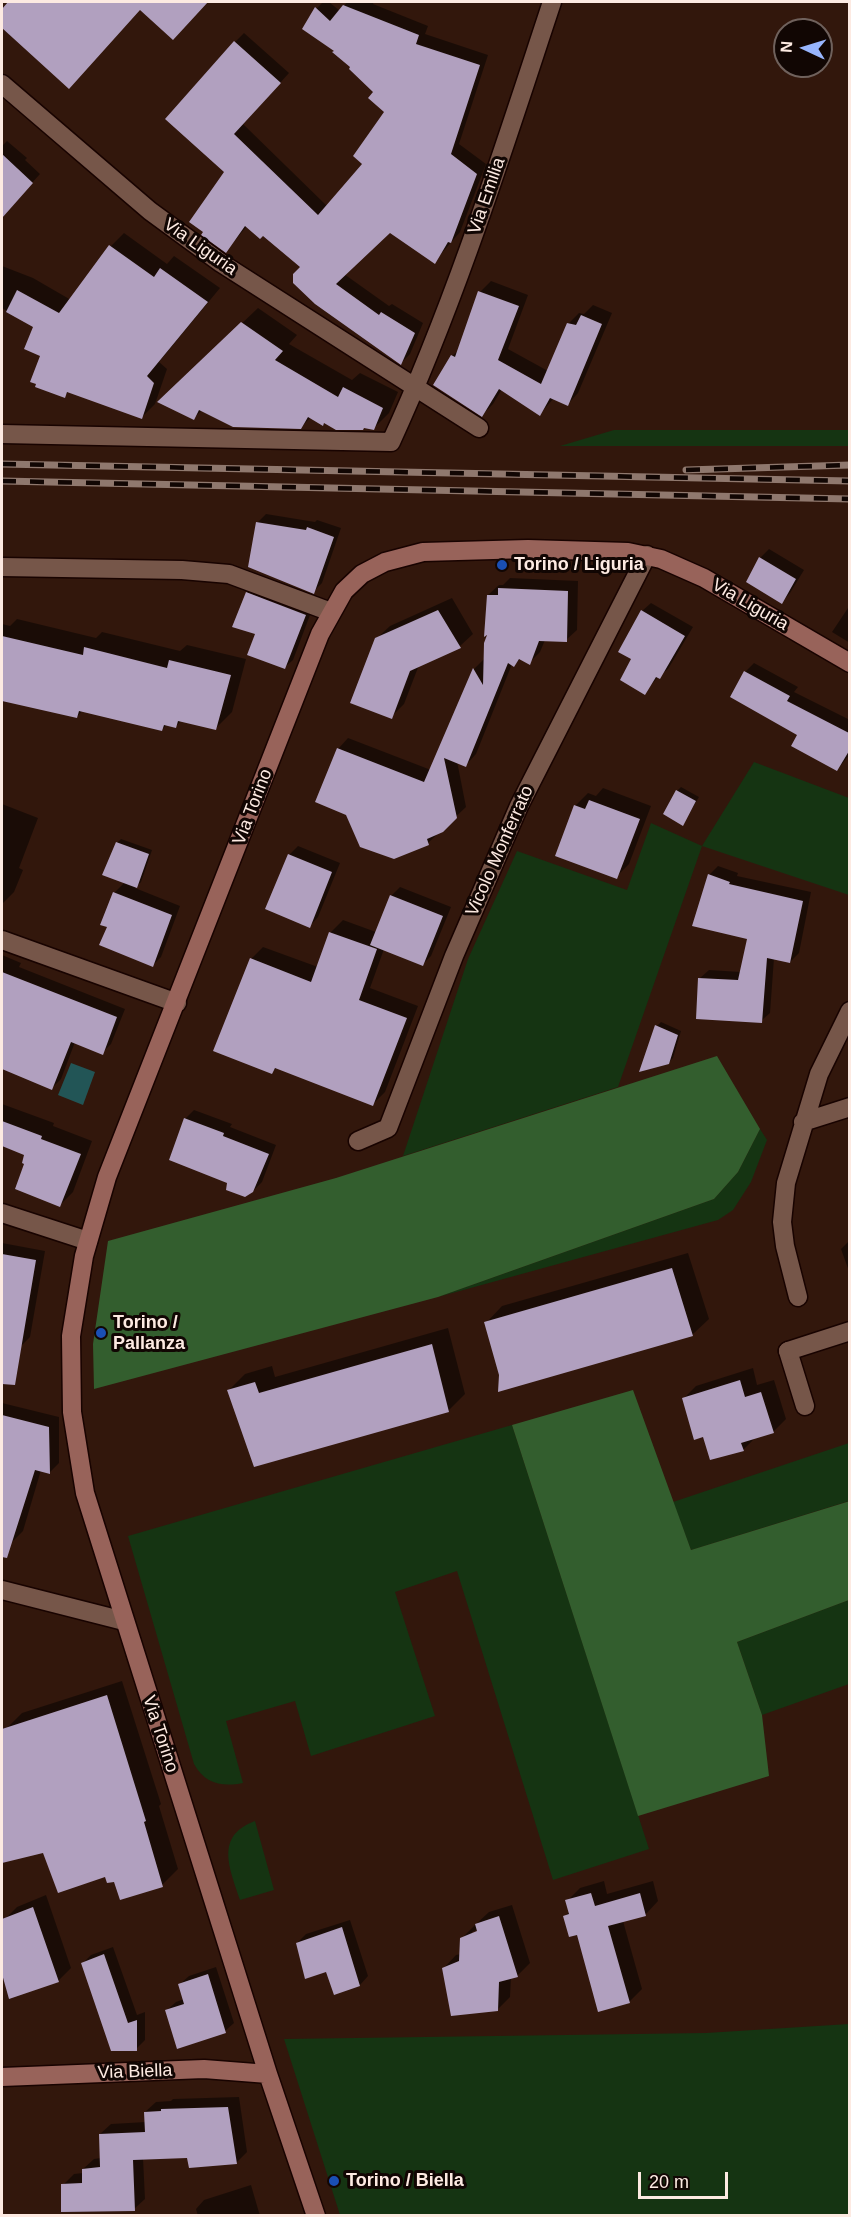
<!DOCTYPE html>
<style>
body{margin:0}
#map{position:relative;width:851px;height:2217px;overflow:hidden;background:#32170c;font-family:Arial,sans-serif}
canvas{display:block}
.frame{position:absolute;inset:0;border:3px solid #fdeae2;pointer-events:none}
.north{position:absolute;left:773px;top:18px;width:60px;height:60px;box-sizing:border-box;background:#110603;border:2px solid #6f615c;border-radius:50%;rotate:274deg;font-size:16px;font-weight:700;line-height:24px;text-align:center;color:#fdeae2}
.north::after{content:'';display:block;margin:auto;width:21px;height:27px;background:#98b5fd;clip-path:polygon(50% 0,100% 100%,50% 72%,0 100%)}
.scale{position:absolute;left:638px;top:2172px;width:90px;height:27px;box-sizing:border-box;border:3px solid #fdeae2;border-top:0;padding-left:8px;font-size:18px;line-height:21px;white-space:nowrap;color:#fdeae2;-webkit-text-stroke:4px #110603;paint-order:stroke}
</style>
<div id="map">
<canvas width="851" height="2217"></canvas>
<div class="frame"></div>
<div class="north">N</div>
<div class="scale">20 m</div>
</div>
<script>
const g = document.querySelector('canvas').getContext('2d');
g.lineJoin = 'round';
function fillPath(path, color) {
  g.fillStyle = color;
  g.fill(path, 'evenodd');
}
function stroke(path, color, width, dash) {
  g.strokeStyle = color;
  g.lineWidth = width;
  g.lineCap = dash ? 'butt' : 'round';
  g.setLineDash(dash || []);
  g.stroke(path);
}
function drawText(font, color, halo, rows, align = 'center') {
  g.font = font + ' Arial,sans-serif';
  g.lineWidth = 6;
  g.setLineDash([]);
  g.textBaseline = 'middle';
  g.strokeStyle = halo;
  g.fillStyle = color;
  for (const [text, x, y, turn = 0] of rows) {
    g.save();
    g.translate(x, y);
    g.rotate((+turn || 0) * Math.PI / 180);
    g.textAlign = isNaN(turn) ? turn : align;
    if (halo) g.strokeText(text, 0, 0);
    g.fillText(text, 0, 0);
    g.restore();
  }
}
const green = new Path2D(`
 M 614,430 L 849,430 L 849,446 L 560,446 Z
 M 754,762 L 849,798 L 849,895 L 702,846 L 618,1087 L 403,1156 L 468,959 L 517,851 L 627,890 L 651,823 L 702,846 Z
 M 760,1129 L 767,1140 L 751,1182 L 733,1210 L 718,1220 L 438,1297 L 714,1199 L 738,1172 Z
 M 512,1425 L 649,1849 L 553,1880 L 457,1571 L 395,1592 L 435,1716 L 311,1756 L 295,1701 L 226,1721 L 243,1783 C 222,1787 205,1784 194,1764 L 128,1536 Z
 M 849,1443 L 849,1501 L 691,1550 L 673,1502 Z
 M 849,1600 L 849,1684 L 762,1715 L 737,1642 Z
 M 255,1821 L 274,1890 L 240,1900 C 230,1869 214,1836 255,1821 Z
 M 849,2024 L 849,2216 L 340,2215 L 284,2039 L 706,2033 Z`);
const forest = new Path2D(`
 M 717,1056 L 760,1129 L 738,1172 L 714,1199 L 438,1297 L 94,1389 L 93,1344 L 108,1241 L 336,1178 Z
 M 633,1390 L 691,1550 L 850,1501 L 849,1600 L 737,1642 L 762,1715 L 769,1776 L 638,1816 L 512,1425 Z`);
const water = new Path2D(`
 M 71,1063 L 95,1072 L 83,1105 L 58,1095 Z`);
const shadow = new Path2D(`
 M 10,2 L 207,2 L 186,25 L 141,8 L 69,87 L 2,26 L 2,11 Z
 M 323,2 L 329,2 L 340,11 L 347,2 L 374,2 L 373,4 L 428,26 L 425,34 L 488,55 L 459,144 L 486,164 L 460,232 L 434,262 L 389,231 L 344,274 L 389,306 L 392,304 L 423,323 L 410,354 L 401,363 L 302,267 L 263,234 L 247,226 L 226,251 L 226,171 L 235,42 L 244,33 L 289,73 L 243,124 L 327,206 L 365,164 L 386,112 L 375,92 L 352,66 L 336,50 L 304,29 L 317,8 Z
 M 7,141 L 27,158 L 25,160 L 40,174 L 2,216 L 2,146 Z
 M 124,233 L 167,264 L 174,256 L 220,288 L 159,362 L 167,369 L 155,404 L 142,417 L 69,391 L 64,396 L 42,355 L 35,327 L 2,308 L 2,266 L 33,278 L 71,300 L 111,246 Z
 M 491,281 L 528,295 L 508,349 L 548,371 L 568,324 L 579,313 L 584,314 L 593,305 L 612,313 L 578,393 L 568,404 L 554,398 L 540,414 L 502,389 L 493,404 L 482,415 L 452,356 L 459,350 L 480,292 Z
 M 258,308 L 297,335 L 289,344 L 352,380 L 360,373 L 398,392 L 389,413 L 373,429 L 325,422 L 323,424 L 311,417 L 301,427 L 202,410 L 194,418 L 175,387 Z
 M 266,514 L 315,522 L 317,520 L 341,528 L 322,583 L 313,592 L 257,523 Z
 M 769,549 L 804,570 L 790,593 L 782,602 L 748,581 L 760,558 Z
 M 510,578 L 578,581 L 577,630 L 566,640 L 545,640 L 540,652 L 529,663 L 521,658 L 514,665 L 512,664 L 476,754 L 466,765 L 457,761 L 466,807 L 428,843 L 338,749 L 348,738 L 431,770 L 474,669 L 485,658 L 490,632 L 488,595 L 499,585 L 503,585 Z
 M 255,585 L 313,607 L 293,660 L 285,667 L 247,593 Z
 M 452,598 L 473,634 L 460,646 L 419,665 L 404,704 L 391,717 L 376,639 L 390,626 Z
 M 651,603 L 693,627 L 668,669 L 658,677 L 644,693 L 633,659 L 642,611 Z
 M 850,605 L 850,643 L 832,632 Z
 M 17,619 L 96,638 L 102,632 L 180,651 L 187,645 L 246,659 L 232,712 L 215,729 L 182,720 L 175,727 L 167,724 L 162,730 L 83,710 L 77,717 L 2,699 L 2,624 L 10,626 Z
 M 754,663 L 798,687 L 794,692 L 850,720 L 850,754 L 837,770 L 799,735 L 745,672 Z
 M 681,787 L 699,797 L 683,824 L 677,791 Z
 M 603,788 L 651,806 L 629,864 L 616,877 L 575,806 L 588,793 L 596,796 Z
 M 2,804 L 38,818 L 19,868 L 23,870 L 14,892 L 2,904 Z
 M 121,839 L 152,850 L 141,882 L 135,888 L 180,906 L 161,957 L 152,966 L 109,926 L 102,924 L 115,892 L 125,882 L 117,843 Z
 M 298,846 L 340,863 L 318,917 L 310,926 L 289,855 Z
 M 718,866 L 738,873 L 737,876 L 811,892 L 799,953 L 790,962 L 774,958 L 770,1013 L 761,1021 L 700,978 L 709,970 L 741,972 L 749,937 L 709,875 Z
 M 400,887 L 451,907 L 431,956 L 423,964 L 384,949 L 370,988 L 418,1006 L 385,1092 L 373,1104 L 277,1067 L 272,1072 L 251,959 L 263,947 L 318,967 L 331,932 L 343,920 L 376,932 L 391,896 Z
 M 2,955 L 21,963 L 19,967 L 125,1009 L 111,1044 L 102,1053 L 75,1042 L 61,1079 L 52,1088 L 32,1039 L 2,1028 Z
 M 661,1022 L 681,1031 L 673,1058 L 668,1063 L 657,1026 Z
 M 2,1104 L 54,1123 L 53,1126 L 92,1141 L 73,1192 L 60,1205 L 26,1163 L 26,1154 L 2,1145 Z
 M 194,1110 L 232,1124 L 230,1127 L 276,1145 L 262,1182 L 253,1191 L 171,1159 L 186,1118 Z
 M 850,1240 L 850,1274 L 841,1249 Z
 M 2,1243 L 45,1251 L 30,1337 L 20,1347 L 2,1344 Z
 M 688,1253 L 709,1319 L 692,1335 L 501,1374 L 486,1323 L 502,1306 Z
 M 448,1328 L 465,1394 L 449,1410 L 229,1390 L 245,1374 L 272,1366 L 275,1377 Z
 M 753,1368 L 757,1385 L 774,1380 L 786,1419 L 773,1432 L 756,1437 L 743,1450 L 704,1436 L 683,1399 L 696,1386 Z
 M 2,1403 L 59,1417 L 59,1463 L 49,1473 L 41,1470 L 23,1531 L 10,1544 L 2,1542 L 2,1474 L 8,1476 L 2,1470 Z
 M 122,1681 L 161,1804 L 159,1806 L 178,1869 L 162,1885 L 115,1880 L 106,1875 L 44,1851 L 2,1862 L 2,1762 L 12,1760 L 6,1729 L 22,1713 Z
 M 604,1881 L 607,1894 L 653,1881 L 658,1901 L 646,1914 L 623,1921 L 642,1989 L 629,2002 L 565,1916 L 570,1911 L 567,1901 L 580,1888 Z
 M 46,1895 L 71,1968 L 59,1980 L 10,1997 L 4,1976 L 2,1977 L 2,1922 L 17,1907 Z
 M 512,1905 L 530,1963 L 517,1976 L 511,1977 L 510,1997 L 497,2010 L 443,1969 L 456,1955 L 461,1954 L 462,1938 L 475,1925 L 489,1912 ZM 483,1927 L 472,1935 L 472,1932 Z
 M 350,1920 L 368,1976 L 360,1985 L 327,1970 L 297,1943 L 306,1934 Z
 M 113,1947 L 137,2015 L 145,2012 L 145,2040 L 136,2049 L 83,1963 L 91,1955 Z
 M 216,1967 L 234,2023 L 225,2031 L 167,2010 L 176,2002 L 184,1999 L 180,1984 L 189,1976 Z
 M 239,2097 L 247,2152 L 236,2163 L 189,2156 L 143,2158 L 145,2199 L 134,2209 L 63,2185 L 74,2174 L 83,2173 L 83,2169 L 94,2159 L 101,2158 L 100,2134 L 111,2124 L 146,2122 L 145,2112 L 156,2102 L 171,2101 L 173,2099 Z
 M 251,2185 L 260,2216 L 198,2216 L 196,2209 L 204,2200 Z`);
const building = new Path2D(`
 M 8,2 L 208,2 L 173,40 L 140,10 L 69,89 L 2,28 L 2,9 Z
 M 343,5 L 419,35 L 416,44 L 480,65 L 451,154 L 477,174 L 451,243 L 448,242 L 435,264 L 390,233 L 336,284 L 379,315 L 381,312 L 415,333 L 401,365 L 315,304 L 293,283 L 293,274 L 300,267 L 263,236 L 260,239 L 245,226 L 226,253 L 201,235 L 203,232 L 189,222 L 224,172 L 165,119 L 234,41 L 281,83 L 234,134 L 318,215 L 362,164 L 353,156 L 384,112 L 368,98 L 373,92 L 349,69 L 350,67 L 332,52 L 334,51 L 302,29 L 315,7 L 330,21 Z
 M 2,154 L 33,183 L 2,218 Z
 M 109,245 L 154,277 L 160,268 L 208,302 L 147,376 L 154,383 L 142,419 L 67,392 L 65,398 L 35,387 L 36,384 L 30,382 L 40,356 L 24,349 L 33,327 L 6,312 L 17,290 L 59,313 Z
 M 478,291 L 519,306 L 498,360 L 541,384 L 567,323 L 576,325 L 581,315 L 602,324 L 568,406 L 550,398 L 540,416 L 499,389 L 482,417 L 433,385 L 451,355 L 455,357 Z
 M 241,322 L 283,351 L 275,360 L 338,397 L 343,387 L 383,408 L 374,430 L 364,428 L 363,430 L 336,430 L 324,423 L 323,426 L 308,417 L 301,429 L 233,427 L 199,410 L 194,420 L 157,402 Z
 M 256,522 L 306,530 L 307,527 L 334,537 L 314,594 L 248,567 Z
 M 759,557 L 796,579 L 782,604 L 746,582 Z
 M 498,588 L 568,591 L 567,642 L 539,641 L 530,665 L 519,659 L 514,667 L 508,663 L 466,767 L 444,758 L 457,818 L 443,832 L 427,839 L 429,845 L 394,859 L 360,847 L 346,815 L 315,802 L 337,748 L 424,782 L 473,668 L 483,685 L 484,643 L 487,635 L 484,637 L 487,595 L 498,595 Z
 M 246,592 L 306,615 L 285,669 L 247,655 L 255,634 L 232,627 Z
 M 438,610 L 461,648 L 410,671 L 392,719 L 350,703 L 375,638 Z
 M 641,610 L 685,636 L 660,679 L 656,677 L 645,695 L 620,680 L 631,659 L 618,652 Z
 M 2,636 L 83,655 L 84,647 L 167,668 L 169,660 L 231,675 L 216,730 L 178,721 L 176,728 L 164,725 L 162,731 L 79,711 L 77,718 L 2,701 Z
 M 744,671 L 790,696 L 787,701 L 849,733 L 849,751 L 837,771 L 791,746 L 797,735 L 730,697 Z
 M 676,790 L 696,801 L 683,826 L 663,814 Z
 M 589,800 L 640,819 L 617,879 L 555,856 L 574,805 L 585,809 Z
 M 116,842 L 149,854 L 137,888 L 102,875 Z
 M 288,854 L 332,872 L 310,928 L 265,909 Z
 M 708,874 L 730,882 L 729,884 L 803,901 L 790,963 L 767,958 L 762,1023 L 696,1019 L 698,978 L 738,980 L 747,939 L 692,926 Z
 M 113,892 L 172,915 L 153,967 L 99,945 L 107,927 L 100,925 Z
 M 390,895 L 443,916 L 423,966 L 370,945 Z
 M 329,932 L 377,949 L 359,1000 L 407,1018 L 373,1106 L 275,1068 L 272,1074 L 213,1051 L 250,958 L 311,982 Z
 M 2,972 L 117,1017 L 103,1055 L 71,1042 L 52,1090 L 2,1069 Z
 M 655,1025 L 678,1035 L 669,1064 L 639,1072 Z
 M 184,1118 L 224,1133 L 223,1136 L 269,1154 L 253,1192 L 245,1197 L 226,1190 L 227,1183 L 169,1160 Z
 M 2,1121 L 42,1136 L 41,1139 L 81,1154 L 60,1207 L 15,1189 L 24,1164 L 22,1163 L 24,1155 L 2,1146 Z
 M 2,1254 L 36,1260 L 15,1385 L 2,1384 Z
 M 672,1268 L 693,1336 L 498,1392 L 499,1375 L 484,1322 Z
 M 432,1344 L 449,1412 L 254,1467 L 227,1390 L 255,1382 L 259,1393 Z
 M 740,1380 L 745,1397 L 761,1392 L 774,1433 L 741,1443 L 744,1451 L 710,1460 L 703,1437 L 694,1440 L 682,1398 Z
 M 2,1415 L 49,1427 L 50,1474 L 35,1470 L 7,1558 L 2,1557 Z
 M 107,1695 L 146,1821 L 144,1822 L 163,1887 L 120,1900 L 114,1882 L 107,1883 L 105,1877 L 58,1893 L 43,1853 L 2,1863 L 2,1729 Z
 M 591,1893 L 595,1906 L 640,1893 L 646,1916 L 608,1926 L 630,2003 L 598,2012 L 577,1935 L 569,1937 L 563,1916 L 569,1914 L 565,1900 Z
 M 33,1907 L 59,1982 L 9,1999 L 2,1974 L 2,1919 Z
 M 499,1916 L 518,1977 L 499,1982 L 498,2011 L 451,2016 L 442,1968 L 459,1961 L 460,1938 L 477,1931 L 475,1924 Z
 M 342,1927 L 360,1986 L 334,1995 L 326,1972 L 305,1979 L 296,1943 Z
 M 104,1954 L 128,2023 L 137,2020 L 137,2051 L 111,2051 L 81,1963 Z
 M 208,1974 L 226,2033 L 177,2049 L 165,2010 L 184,2004 L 178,1984 Z
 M 228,2107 L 237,2164 L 189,2168 L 187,2158 L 133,2160 L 135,2211 L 61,2212 L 61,2184 L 82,2183 L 82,2169 L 100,2167 L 99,2134 L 145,2132 L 144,2112 L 161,2111 L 161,2109 Z`);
const lane = new Path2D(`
 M 2,940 L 177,1003
 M 2,1213 L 88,1241
 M 788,1351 L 805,1406`);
const street = new Path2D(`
 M 2,84 L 150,211 L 221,263 L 479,428
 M 2,434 L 391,442 C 456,300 503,150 552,2
 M 2,567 L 182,570 L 229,574 L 331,612
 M 803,1122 L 850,1107
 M 358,1141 L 388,1128 L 454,956 L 519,806 L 647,555
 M 798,1297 L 785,1246 L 782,1222 L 786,1183 L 819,1074 L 850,1011
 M 788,1351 L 850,1331
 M 2,1590 L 124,1621`);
const secondary = new Path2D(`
 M 2,2077 L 204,2069 L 268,2074
 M 316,2216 L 268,2074 L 85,1493 L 72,1412 L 71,1336 L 84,1256 L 107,1177 L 320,634 L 344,591 L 362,574 L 385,562 L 423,552 L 528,549 L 628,552 L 661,559 L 704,578 L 850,663`);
const rail = new Path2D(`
 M 2,464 L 850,481
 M 686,470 L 850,465
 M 2,481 L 850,499`);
const markers = [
 [502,565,6,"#1a4fb4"],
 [101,1333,6,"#1a4fb4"],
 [334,2181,6,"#1a4fb4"]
];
const streetNames = [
 ["Via Emilia",487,196,-71],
 ["Via Liguria",200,247,35],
 ["Via Liguria",750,605,30],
 ["Via Torino",253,807,-69],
 ["Vicolo Monferrato",500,851,-66],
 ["Via Torino",160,1734,72],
 ["Via Biella",135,2072,-2]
];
const poiNames = [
 ["Torino / Liguria",514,565],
 ["Torino /",113,1323],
 ["Pallanza",113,1344],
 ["Torino / Biella",346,2181]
];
fillPath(green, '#153412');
fillPath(forest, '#335e2e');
fillPath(water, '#225556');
fillPath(shadow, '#0007');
fillPath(building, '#b1a0bf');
stroke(lane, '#180300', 21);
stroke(street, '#180300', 21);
stroke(secondary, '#180300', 21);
stroke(lane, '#765649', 18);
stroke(street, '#765649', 18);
stroke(secondary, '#98635a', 18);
stroke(rail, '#8f786e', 7);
stroke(rail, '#110603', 4.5, [14]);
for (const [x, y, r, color] of markers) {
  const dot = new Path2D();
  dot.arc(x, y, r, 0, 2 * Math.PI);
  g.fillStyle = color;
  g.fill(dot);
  stroke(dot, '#110603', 2);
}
drawText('18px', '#fdeae2', '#110603', streetNames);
drawText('bold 18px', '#fdeae2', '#110603', poiNames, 'left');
</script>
